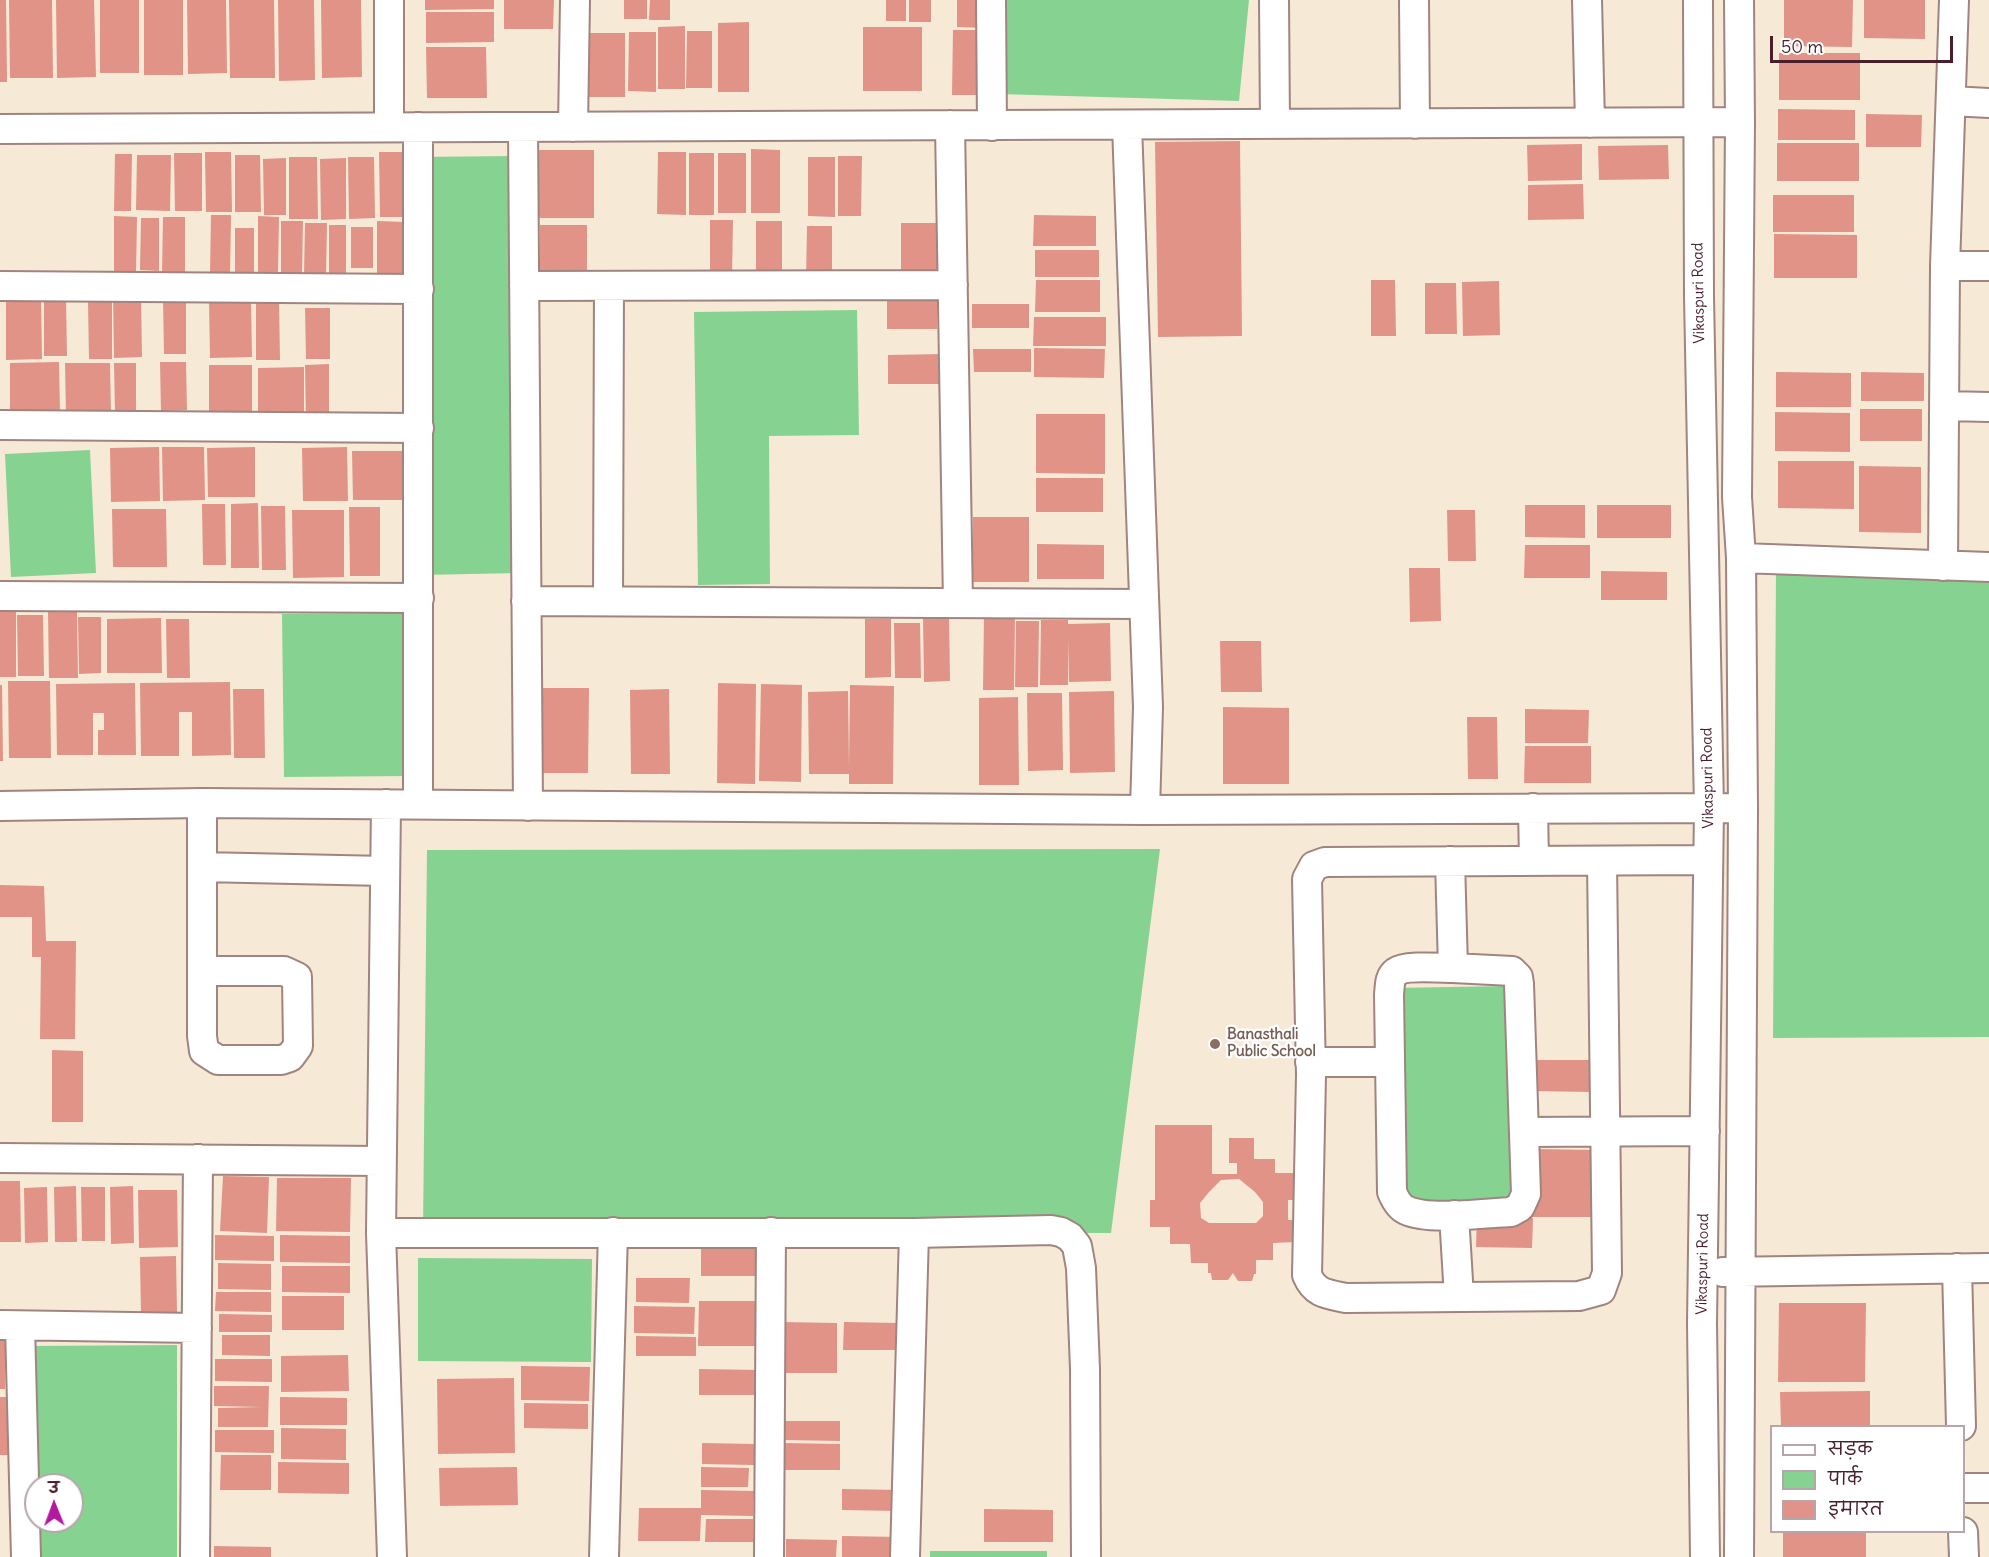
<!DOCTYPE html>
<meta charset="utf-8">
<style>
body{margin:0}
#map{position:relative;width:1989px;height:1557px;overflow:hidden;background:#f6e9d5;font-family:Delius,"Playpen Sans Deva",sans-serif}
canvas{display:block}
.legend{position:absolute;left:1770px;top:1425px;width:195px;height:108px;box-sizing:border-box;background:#fff;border:2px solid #b7a5aa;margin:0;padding:8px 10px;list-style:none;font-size:18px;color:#4a1f2b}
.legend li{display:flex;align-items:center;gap:12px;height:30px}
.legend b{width:30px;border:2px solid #b7a5aa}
.north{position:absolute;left:24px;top:1473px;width:60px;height:60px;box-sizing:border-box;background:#fff;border:2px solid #b7a5aa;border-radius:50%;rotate:359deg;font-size:16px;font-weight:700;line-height:24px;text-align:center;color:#4a1f2b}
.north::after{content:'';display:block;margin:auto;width:21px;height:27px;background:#b5179e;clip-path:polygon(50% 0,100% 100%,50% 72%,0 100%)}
.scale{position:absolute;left:1770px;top:36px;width:183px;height:27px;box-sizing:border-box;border:3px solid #4a1f2b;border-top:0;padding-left:8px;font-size:18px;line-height:21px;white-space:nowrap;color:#4a1f2b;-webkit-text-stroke:4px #fff;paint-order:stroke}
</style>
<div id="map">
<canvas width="1989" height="1557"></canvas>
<ul class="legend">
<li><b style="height:8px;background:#fff"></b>सड़क</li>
<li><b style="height:16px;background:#86d391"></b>पार्क</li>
<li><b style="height:16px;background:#e19388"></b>इमारत</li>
</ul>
<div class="north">उ</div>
<div class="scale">50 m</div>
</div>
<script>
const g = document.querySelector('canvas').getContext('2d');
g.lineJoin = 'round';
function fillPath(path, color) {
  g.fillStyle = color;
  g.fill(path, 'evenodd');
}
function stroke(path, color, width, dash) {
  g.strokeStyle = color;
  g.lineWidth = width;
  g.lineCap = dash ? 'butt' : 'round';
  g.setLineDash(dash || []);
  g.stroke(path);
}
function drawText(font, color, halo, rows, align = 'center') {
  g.font = font + ' Delius,sans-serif';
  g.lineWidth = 4.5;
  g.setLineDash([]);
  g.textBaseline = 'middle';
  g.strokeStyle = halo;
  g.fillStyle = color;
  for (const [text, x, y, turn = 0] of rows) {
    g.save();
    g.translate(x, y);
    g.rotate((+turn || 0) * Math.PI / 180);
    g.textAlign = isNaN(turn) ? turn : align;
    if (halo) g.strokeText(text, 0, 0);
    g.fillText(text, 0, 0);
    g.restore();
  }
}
const green = new Path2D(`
 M 999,0 L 1249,0 L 1239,101 L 998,94 Z
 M 513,156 L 519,573 L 421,575 L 416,157 Z
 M 857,310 L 859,435 L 769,436 L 770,584 L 698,585 L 694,312 Z
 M 90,450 L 96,573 L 11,577 L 5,454 Z
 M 1989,571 L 1989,1037 L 1773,1038 L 1776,573 Z
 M 407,613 L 408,776 L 284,777 L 282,614 Z
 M 1160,849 L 1111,1233 L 423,1231 L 427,850 Z
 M 1508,986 L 1511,1204 L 1397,1206 L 1393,988 Z
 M 418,1258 L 592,1259 L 591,1362 L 418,1361 Z
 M 177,1345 L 177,1557 L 31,1557 L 30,1346 ZM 36,1485 L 72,1485 L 72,1521 L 36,1521 Z
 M 930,1551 L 1047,1551 L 1047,1557 L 930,1557 Z`);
const building = new Path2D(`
 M 0,0 L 6,0 L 7,82 L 0,82 Z
 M 9,0 L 52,0 L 53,78 L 10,78 Z
 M 56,0 L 94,0 L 96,77 L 57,78 Z
 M 100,0 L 139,0 L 139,73 L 100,73 Z
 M 144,0 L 183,0 L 183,75 L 144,75 Z
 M 187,0 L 226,0 L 227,73 L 188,74 Z
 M 229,0 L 274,0 L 275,78 L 230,78 Z
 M 278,0 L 314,0 L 315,80 L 279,81 Z
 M 321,0 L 361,0 L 362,77 L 322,78 Z
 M 425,0 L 494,0 L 494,9 L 425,10 Z
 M 504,0 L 554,0 L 553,29 L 504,29 Z
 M 624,0 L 647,0 L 647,19 L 624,19 Z
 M 650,0 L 670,0 L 670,20 L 649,20 Z
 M 886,0 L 906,0 L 906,21 L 886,21 Z
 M 909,0 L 931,0 L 931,22 L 909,22 Z
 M 957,0 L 985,0 L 985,28 L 957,27 Z
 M 1784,0 L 1853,0 L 1852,47 L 1784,46 Z
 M 1864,0 L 1925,0 L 1925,39 L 1864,38 Z
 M 426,12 L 494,12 L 494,42 L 426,43 Z
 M 749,22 L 749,92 L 718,92 L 718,23 Z
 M 685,26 L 685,89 L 658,89 L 658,27 Z
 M 863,27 L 922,27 L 922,91 L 863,91 Z
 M 953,30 L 980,30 L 979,95 L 952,95 Z
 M 687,31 L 712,31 L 712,88 L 686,88 Z
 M 629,32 L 656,32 L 656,92 L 628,91 Z
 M 581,33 L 625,33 L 625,97 L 581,97 Z
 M 426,47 L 486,47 L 487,98 L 427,98 Z
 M 1779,53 L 1860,53 L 1860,100 L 1779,100 Z
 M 1778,109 L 1855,110 L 1855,140 L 1778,140 Z
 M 1866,114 L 1922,115 L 1921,147 L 1866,147 Z
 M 1240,141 L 1242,336 L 1158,337 L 1155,142 Z
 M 1777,143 L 1859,143 L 1859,181 L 1777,181 Z
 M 1582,144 L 1582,180 L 1528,181 L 1527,145 Z
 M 1668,145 L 1669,179 L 1599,180 L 1598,146 Z
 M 751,149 L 780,150 L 780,213 L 751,213 Z
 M 538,150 L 594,150 L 594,218 L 538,218 Z
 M 205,152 L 231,152 L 232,212 L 206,212 Z
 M 379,152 L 409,152 L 410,217 L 380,217 Z
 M 658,152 L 686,152 L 686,215 L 657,214 Z
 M 174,153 L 202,153 L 202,211 L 175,211 Z
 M 689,153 L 714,153 L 714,215 L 689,215 Z
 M 718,153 L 746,153 L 746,213 L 718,213 Z
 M 115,154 L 132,154 L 131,211 L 114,211 Z
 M 137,155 L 171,155 L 170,211 L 136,210 Z
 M 235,155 L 260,155 L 261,212 L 235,212 Z
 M 838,156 L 862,156 L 861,216 L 838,216 Z
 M 289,157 L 317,157 L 318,219 L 289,219 Z
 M 348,157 L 374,157 L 375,218 L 349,219 Z
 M 808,157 L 835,157 L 835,217 L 808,216 Z
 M 286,158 L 286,215 L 264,215 L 263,159 Z
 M 346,158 L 346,219 L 321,220 L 320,159 Z
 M 1583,184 L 1584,219 L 1528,220 L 1528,185 Z
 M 1773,195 L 1854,195 L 1854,232 L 1773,232 Z
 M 211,215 L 231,215 L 230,274 L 210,274 Z
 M 1034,215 L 1096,216 L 1096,246 L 1033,246 Z
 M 114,216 L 137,217 L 136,273 L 114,273 Z
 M 258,216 L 279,217 L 278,272 L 258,272 Z
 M 163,217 L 185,217 L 185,274 L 162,274 Z
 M 141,218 L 159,218 L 159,271 L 140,270 Z
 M 710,220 L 733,220 L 732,277 L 710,277 Z
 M 281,221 L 303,221 L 302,274 L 281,274 Z
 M 377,221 L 406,222 L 405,274 L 377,274 Z
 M 756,221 L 782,221 L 782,279 L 756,279 Z
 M 305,223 L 327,223 L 326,276 L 304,276 Z
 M 901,223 L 938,223 L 938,277 L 901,278 Z
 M 329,225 L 346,225 L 346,276 L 329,276 Z
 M 540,225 L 587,225 L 587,280 L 540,280 Z
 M 807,226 L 832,226 L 832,282 L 806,282 Z
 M 351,227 L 373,227 L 373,268 L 351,268 Z
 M 235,228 L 254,228 L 254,273 L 235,273 Z
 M 1774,234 L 1857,235 L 1857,278 L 1774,278 Z
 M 1035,250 L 1099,250 L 1099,277 L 1035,277 Z
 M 1036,280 L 1100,280 L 1100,312 L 1035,312 Z
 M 1371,280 L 1395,280 L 1396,336 L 1371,336 Z
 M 1499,281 L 1500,335 L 1463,336 L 1462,282 Z
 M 1425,283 L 1456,283 L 1457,334 L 1425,334 Z
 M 113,294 L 141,294 L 142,357 L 114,358 Z
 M 186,298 L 186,354 L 164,354 L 163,299 Z
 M 41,299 L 42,359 L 6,360 L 6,300 Z
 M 44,299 L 66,299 L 67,356 L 44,356 Z
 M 887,301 L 937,301 L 937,329 L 887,329 Z
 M 88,302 L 112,302 L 112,359 L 89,359 Z
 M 209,302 L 251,302 L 252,357 L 210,358 Z
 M 256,302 L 279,302 L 280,360 L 256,360 Z
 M 972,304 L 1029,304 L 1029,328 L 972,328 Z
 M 305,308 L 330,308 L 330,359 L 306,359 Z
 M 1034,317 L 1106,317 L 1106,346 L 1033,346 Z
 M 1034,348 L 1105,349 L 1104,378 L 1034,377 Z
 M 973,349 L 1031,349 L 1031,372 L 974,372 Z
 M 943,354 L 943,384 L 888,384 L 888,355 Z
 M 59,362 L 60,414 L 10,415 L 10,363 Z
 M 160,362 L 186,362 L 187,410 L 161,411 Z
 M 65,363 L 110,363 L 111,416 L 66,417 Z
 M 114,363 L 136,363 L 136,412 L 115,412 Z
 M 329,364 L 329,421 L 306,422 L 305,365 Z
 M 209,365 L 252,365 L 252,418 L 209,418 Z
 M 304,367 L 304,419 L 258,420 L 258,368 Z
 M 1776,372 L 1851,373 L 1851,407 L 1776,407 Z
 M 1861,372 L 1924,373 L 1924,401 L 1861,401 Z
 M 1860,409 L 1922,409 L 1922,441 L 1860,441 Z
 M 1775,412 L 1850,413 L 1850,452 L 1775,451 Z
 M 1036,414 L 1105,414 L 1105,474 L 1036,473 Z
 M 159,447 L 160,501 L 111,502 L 110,448 Z
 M 162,447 L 204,447 L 205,500 L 163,501 Z
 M 255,447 L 255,497 L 208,497 L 207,448 Z
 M 347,447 L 348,501 L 303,501 L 302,448 Z
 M 352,451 L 405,451 L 405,500 L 353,500 Z
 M 1778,461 L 1854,461 L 1854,509 L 1778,508 Z
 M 1859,466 L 1921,467 L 1921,533 L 1859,532 Z
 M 1036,478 L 1103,478 L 1103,512 L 1036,512 Z
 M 258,503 L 259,568 L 231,568 L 231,504 Z
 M 202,504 L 225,504 L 226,565 L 203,565 Z
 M 1525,505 L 1585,505 L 1585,538 L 1525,537 Z
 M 1597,505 L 1671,505 L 1671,538 L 1597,538 Z
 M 261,506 L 285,506 L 286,570 L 262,570 Z
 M 349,507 L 380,507 L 380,576 L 350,576 Z
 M 112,509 L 166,509 L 167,567 L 113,567 Z
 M 292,510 L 344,510 L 344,577 L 293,578 Z
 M 1447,510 L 1475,510 L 1476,561 L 1448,561 Z
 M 973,517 L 1029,517 L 1029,582 L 973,582 Z
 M 1037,544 L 1104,545 L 1104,579 L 1037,579 Z
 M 1525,545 L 1590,545 L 1590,578 L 1524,578 Z
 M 1409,568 L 1440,568 L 1441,621 L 1410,622 Z
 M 1601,571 L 1667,572 L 1667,600 L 1601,600 Z
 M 48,611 L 77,611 L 78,678 L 49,678 Z
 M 0,612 L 16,612 L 16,677 L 0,677 Z
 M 17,615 L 43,615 L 44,676 L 18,676 Z
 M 923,616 L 949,616 L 950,681 L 924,682 Z
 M 984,616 L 1015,616 L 1014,690 L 983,690 Z
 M 78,617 L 101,617 L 101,673 L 79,674 Z
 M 161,618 L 162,673 L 107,673 L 107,619 Z
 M 166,619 L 189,619 L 190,678 L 167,678 Z
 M 865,619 L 891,619 L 891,677 L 865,678 Z
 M 1041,620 L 1068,620 L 1068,624 L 1110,623 L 1111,681 L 1069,682 L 1068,638 L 1068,685 L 1040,685 Z
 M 1016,621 L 1039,621 L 1038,687 L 1015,687 Z
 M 894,623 L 920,623 L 921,678 L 895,678 Z
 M 1220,641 L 1261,641 L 1262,692 L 1221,692 Z
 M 8,681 L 50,681 L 51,758 L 9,758 Z
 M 230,682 L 231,755 L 192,756 L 192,712 L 179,712 L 179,756 L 141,756 L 140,683 Z
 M 135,683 L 136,755 L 98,755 L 98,730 L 104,730 L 104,713 L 93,713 L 93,755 L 57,755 L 56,684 Z
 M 718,683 L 756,684 L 755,784 L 717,783 Z
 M 761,684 L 802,685 L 801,782 L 759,781 Z
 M 0,685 L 2,685 L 3,761 L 0,761 Z
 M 850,685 L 894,686 L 893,784 L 849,784 L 849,774 L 809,774 L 808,692 L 848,691 L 849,768 Z
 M 542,688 L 589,688 L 588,773 L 541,773 Z
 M 233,689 L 264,689 L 265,758 L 234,758 Z
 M 669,689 L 670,774 L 631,774 L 630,690 Z
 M 1114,691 L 1115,772 L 1070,773 L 1069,692 Z
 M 1027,693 L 1062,693 L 1063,770 L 1028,771 Z
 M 1018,697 L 1019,785 L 979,785 L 979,698 Z
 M 1223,707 L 1289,708 L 1289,784 L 1223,784 Z
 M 1525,709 L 1589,710 L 1588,743 L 1525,743 Z
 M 1467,717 L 1497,717 L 1498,779 L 1468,779 Z
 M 1525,746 L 1591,746 L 1591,783 L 1524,783 Z
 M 0,885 L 44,886 L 46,941 L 76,941 L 75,1039 L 40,1039 L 41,957 L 32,957 L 32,917 L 0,917 Z
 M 52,1050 L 83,1051 L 83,1122 L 52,1122 Z
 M 1531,1060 L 1591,1060 L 1591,1092 L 1531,1091 Z
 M 1155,1125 L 1212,1125 L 1212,1174 L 1237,1174 L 1237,1163 L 1229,1163 L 1229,1138 L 1254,1138 L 1254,1159 L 1275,1159 L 1275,1173 L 1294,1173 L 1294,1200 L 1288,1200 L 1288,1220 L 1295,1220 L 1295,1242 L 1273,1243 L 1273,1260 L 1256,1260 L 1256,1274 L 1254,1274 L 1252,1281 L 1238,1281 L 1233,1273 L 1228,1280 L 1212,1280 L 1211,1273 L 1208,1273 L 1208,1263 L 1191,1263 L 1190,1244 L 1170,1244 L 1170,1227 L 1150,1227 L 1150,1200 L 1155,1200 ZM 1239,1179 L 1255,1192 L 1263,1202 L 1263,1216 L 1256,1223 L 1209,1223 L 1201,1218 L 1200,1203 L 1209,1192 L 1221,1180 Z
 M 1533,1149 L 1595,1150 L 1594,1217 L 1532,1217 Z
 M 223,1176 L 269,1177 L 267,1233 L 220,1231 Z
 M 277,1178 L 351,1178 L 350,1232 L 276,1231 Z
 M 0,1181 L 20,1181 L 21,1242 L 0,1242 Z
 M 76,1186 L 77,1242 L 55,1242 L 54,1187 Z
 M 133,1186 L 134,1243 L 111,1244 L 110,1187 Z
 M 47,1187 L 48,1242 L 25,1243 L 24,1188 Z
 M 81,1187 L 105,1187 L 105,1241 L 82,1241 Z
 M 138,1190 L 177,1190 L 178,1247 L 139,1248 Z
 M 1477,1217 L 1533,1218 L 1532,1248 L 1476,1247 Z
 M 215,1235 L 274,1236 L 274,1261 L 215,1260 Z
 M 280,1235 L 350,1236 L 350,1263 L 280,1262 Z
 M 701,1246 L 755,1246 L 755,1276 L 701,1276 Z
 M 176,1256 L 177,1313 L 141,1314 L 140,1257 Z
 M 218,1263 L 271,1264 L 271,1290 L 218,1289 Z
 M 282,1266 L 350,1266 L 350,1293 L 282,1292 Z
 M 636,1278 L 690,1278 L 689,1303 L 636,1302 Z
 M 216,1292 L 271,1292 L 271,1312 L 215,1311 Z
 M 282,1296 L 344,1296 L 344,1330 L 282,1330 Z
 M 699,1301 L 756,1301 L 755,1346 L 698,1346 Z
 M 1779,1303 L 1866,1303 L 1865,1382 L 1778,1382 Z
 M 634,1306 L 695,1307 L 694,1334 L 634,1333 Z
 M 219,1314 L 272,1315 L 272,1332 L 219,1332 Z
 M 783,1322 L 837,1323 L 837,1373 L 783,1373 Z
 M 844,1322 L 898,1323 L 897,1350 L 843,1350 Z
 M 222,1335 L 270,1335 L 270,1356 L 222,1355 Z
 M 636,1336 L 696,1337 L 696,1356 L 636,1356 Z
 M 0,1341 L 6,1341 L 5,1389 L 0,1389 Z
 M 348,1355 L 349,1391 L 281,1392 L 281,1356 Z
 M 215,1359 L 272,1359 L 272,1382 L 215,1381 Z
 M 521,1366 L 590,1367 L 589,1401 L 521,1400 Z
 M 699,1369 L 760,1370 L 760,1395 L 699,1395 Z
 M 514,1378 L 515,1453 L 438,1454 L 437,1379 Z
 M 214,1386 L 269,1386 L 268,1427 L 218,1427 L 218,1408 L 262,1407 L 214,1406 Z
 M 1870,1391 L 1870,1426 L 1781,1426 L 1780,1392 Z
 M 0,1397 L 7,1397 L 8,1455 L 0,1455 Z
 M 280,1397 L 347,1398 L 347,1425 L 280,1425 Z
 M 524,1403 L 588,1404 L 588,1429 L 524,1428 Z
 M 785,1421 L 840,1421 L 840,1441 L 784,1440 Z
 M 281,1428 L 346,1429 L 346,1460 L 281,1459 Z
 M 215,1430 L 274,1430 L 274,1453 L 215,1452 Z
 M 702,1443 L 754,1444 L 754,1465 L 702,1464 Z
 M 783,1443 L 840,1444 L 840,1470 L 783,1470 Z
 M 221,1455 L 271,1455 L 271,1490 L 220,1490 Z
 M 278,1462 L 349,1463 L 349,1494 L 278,1493 Z
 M 517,1467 L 518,1505 L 440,1506 L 439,1468 Z
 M 701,1467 L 749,1468 L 748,1487 L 701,1487 Z
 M 842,1489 L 901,1490 L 900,1511 L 842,1510 Z
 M 701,1490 L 754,1491 L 753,1516 L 701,1515 L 700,1541 L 638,1541 L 639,1508 L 701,1508 Z
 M 984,1509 L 1053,1510 L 1053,1542 L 984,1542 Z
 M 706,1519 L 753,1519 L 753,1542 L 705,1542 Z
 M 1783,1532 L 1866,1532 L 1866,1557 L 1783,1557 Z
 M 842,1536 L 900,1537 L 899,1557 L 842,1557 Z
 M 786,1539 L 837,1540 L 836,1557 L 786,1557 Z
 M 214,1546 L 271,1547 L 271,1557 L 214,1557 Z`);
const minor = new Path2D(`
 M 389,0 L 389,127
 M 991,0 L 992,126
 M 1274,0 L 1275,124
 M 1414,0 L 1415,124
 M 1587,0 L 1590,123
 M 1698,0 L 1699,297 L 1709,808 L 1702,1323 L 1705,1557
 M 1739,0 L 1740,122 L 1737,497 L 1741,558 L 1743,808 L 1739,1557
 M 1951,101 L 1989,103
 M 950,125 L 958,603
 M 1127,125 L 1148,707 L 1145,810
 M 418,127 L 418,804
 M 523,127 L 528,806
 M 573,127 L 575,0
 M 0,129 L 1740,122
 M 1945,266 L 1989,266
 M 0,286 L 419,289
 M 524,286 L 953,285
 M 1945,406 L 1989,407
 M 0,425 L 419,428
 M 1741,558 L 1989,567
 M 1943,566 L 1945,266 L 1954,0
 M 0,596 L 419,598
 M 526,601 L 1144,604
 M 608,601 L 609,286
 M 386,804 L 381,1233 L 392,1557
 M 0,806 L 202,803 L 1145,810 L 1743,808
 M 1533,808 L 1534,861
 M 1450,861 L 1453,968 C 1441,968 1405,965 1396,972 C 1389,977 1390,987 1389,994 L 1392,1192 C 1395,1199 1399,1207 1406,1210 C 1428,1221 1485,1213 1511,1212 L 1520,1207 L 1526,1194 L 1519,984 L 1518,977 L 1512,971 L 1453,968
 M 1602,861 L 1607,1273 L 1601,1290 L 1579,1296 L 1346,1298 C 1327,1294 1315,1294 1307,1275 L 1311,1075 L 1307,879 L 1314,866 L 1325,862 L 1708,860
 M 202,867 L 385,871
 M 202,971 L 284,971 L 297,977 L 298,1046 L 290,1057 L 281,1060 L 218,1060 L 204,1051 L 202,1036 L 202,803
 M 1310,1062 L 1390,1062
 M 1524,1132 L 1705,1131
 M 0,1158 L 381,1161
 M 1454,1215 L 1459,1297
 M 381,1233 L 914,1233 L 1051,1230 L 1061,1232 L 1070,1237 L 1077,1246 L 1081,1268 L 1085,1369 L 1086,1557
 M 1957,1268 L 1961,1426
 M 1723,1272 L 1989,1268
 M 1,1325 L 197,1328
 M 20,1326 L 26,1557
 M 1964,1488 L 1989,1488
 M 1963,1532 L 1964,1557
 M 195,1557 L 198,1159
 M 604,1557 L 613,1232
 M 769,1557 L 771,1232
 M 905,1557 L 914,1233`);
const markers = [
 [1215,1044,6,"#8d6e63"]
];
const streetNames = [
 ["Vikaspuri Road",1699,293,-91],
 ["Vikaspuri Road",1708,778,-91],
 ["Vikaspuri Road",1703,1264,-89]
];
const educationNames = [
 ["Banasthali",1227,1035],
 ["Public School",1227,1052]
];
fillPath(green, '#86d391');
fillPath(building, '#e19388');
stroke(minor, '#a08480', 32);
stroke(minor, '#fff', 28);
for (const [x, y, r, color] of markers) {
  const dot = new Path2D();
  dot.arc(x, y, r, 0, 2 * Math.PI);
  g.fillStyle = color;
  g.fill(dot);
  stroke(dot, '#fff', 2);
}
drawText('15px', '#4a1f2b', '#fff', streetNames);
drawText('bold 15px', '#785e54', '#fff', educationNames, 'left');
</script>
